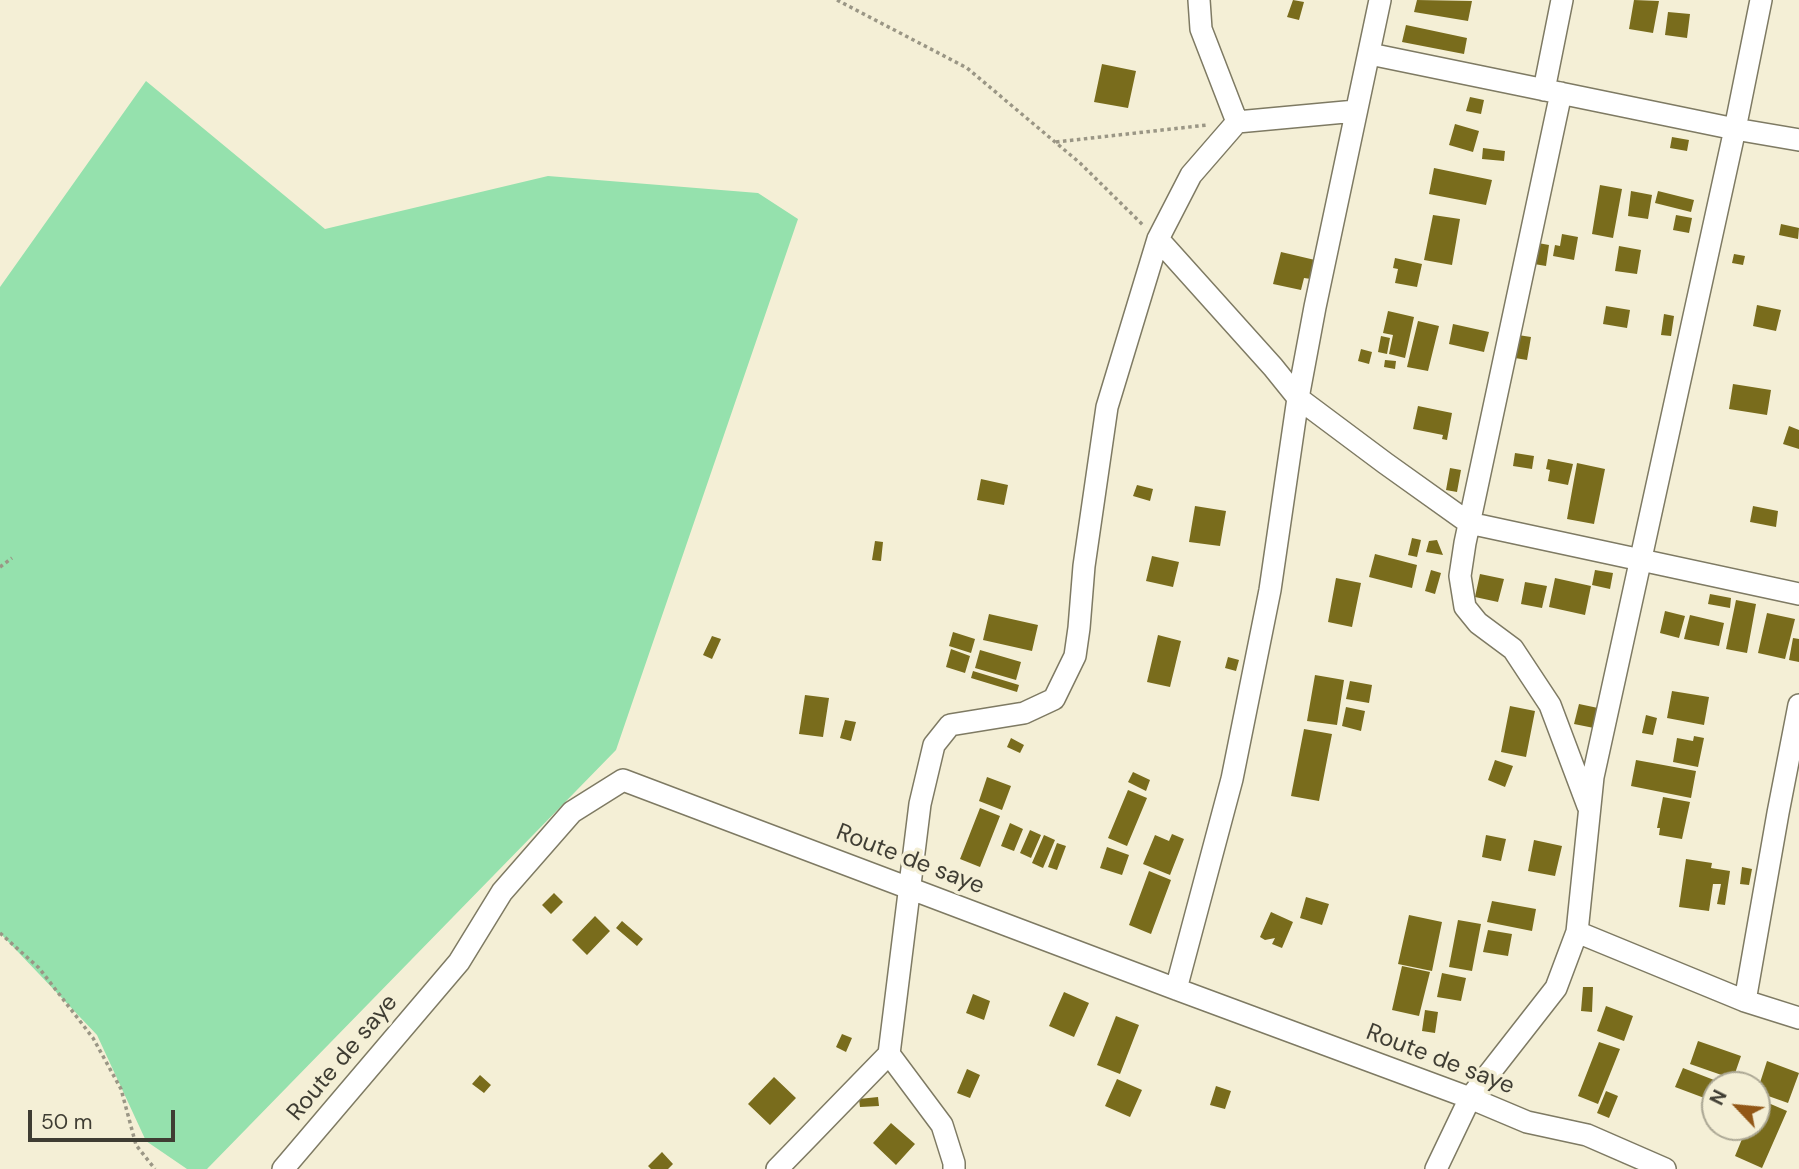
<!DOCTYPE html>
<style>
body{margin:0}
#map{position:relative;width:1799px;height:1169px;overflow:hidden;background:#f4efd6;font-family:"DM Sans",sans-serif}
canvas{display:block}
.north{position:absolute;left:1701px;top:1071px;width:70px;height:70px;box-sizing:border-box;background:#f4efd6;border:2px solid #aca895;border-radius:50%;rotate:296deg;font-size:19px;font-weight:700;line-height:28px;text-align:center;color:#3f3d33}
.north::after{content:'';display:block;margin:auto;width:24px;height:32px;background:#925716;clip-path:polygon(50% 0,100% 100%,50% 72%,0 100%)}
.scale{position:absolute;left:28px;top:1110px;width:147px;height:32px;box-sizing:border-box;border:4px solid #3f3d33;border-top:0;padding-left:9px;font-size:21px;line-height:24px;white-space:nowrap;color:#3f3d33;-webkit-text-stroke:5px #f4efd6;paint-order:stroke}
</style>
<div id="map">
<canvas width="1799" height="1169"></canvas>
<div class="north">N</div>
<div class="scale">50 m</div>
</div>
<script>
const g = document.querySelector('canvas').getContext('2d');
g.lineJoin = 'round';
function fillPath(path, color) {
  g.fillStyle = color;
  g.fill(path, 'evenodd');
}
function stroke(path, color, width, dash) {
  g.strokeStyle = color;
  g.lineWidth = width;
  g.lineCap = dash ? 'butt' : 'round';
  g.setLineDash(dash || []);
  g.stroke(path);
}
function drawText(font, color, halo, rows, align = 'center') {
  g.font = font + ' "DM Sans",sans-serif';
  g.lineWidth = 7;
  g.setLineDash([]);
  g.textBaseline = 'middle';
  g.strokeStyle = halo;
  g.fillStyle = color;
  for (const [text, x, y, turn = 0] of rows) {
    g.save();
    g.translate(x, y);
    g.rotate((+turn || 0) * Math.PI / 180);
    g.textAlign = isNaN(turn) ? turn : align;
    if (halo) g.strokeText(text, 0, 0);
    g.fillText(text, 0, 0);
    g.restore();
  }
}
const green = new Path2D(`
 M 146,81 L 325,229 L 548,176 L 758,193 L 798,219 L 616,750 L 207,1169 L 187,1169 L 146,1141 L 97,1035 L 0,933 L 0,287 Z`);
const building = new Path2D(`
 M 1293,0 L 1304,2 L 1299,20 L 1287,17 Z
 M 1417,0 L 1472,1 L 1468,21 L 1414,12 Z
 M 1634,0 L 1659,1 L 1653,33 L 1629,29 Z
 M 1668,12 L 1690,14 L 1687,38 L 1665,35 Z
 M 1406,25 L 1467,38 L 1464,54 L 1402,42 Z
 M 1102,64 L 1136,71 L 1128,108 L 1094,102 Z
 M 1470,97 L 1484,100 L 1481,114 L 1466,111 Z
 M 1455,124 L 1479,131 L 1473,152 L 1449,145 Z
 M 1672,137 L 1689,140 L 1687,151 L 1670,148 Z
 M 1483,148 L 1505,151 L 1504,161 L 1482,159 Z
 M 1434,168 L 1492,180 L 1486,205 L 1429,194 Z
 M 1600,185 L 1622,189 L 1613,238 L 1592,234 Z
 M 1631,191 L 1652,195 L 1648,219 L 1628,216 Z
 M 1658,191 L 1694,200 L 1691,212 L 1655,203 Z
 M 1433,215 L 1460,219 L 1452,265 L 1424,260 Z
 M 1676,215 L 1692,218 L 1689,233 L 1673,230 Z
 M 1781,224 L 1799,228 L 1798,239 L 1779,235 Z
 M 1562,234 L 1578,237 L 1574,260 L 1553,256 L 1555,245 L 1560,246 Z
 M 1538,243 L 1549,245 L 1546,266 L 1534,264 Z
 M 1619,246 L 1641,250 L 1637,274 L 1615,271 Z
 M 1281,252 L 1315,260 L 1311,279 L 1304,278 L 1301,290 L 1273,284 Z
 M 1734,254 L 1745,256 L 1743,265 L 1732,263 Z
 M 1395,258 L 1422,264 L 1417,287 L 1395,283 L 1398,269 L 1393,268 Z
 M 1757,305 L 1781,310 L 1776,331 L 1753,326 Z
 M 1606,306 L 1630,310 L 1627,328 L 1603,324 Z
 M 1388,311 L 1414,317 L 1405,358 L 1389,354 L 1393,335 L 1383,333 Z
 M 1664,314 L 1674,316 L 1671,336 L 1661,335 Z
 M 1418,321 L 1439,326 L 1428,371 L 1407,367 Z
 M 1453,324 L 1489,332 L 1484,352 L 1449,344 Z
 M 1518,335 L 1531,337 L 1527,360 L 1515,358 Z
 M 1381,336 L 1390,338 L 1387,354 L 1378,352 Z
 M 1361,349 L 1372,352 L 1369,364 L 1358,361 Z
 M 1385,360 L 1396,361 L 1395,369 L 1384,367 Z
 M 1733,384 L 1771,390 L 1767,415 L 1729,409 Z
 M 1418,406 L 1452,413 L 1447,440 L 1442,439 L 1443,435 L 1413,429 Z
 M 1789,426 L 1799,430 L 1799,449 L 1783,444 Z
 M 1515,453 L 1534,456 L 1532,469 L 1513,466 Z
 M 1548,459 L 1573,464 L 1568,485 L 1548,481 L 1550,470 L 1546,469 Z
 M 1577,463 L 1605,469 L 1594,524 L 1567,519 Z
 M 1450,468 L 1461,470 L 1457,492 L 1446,490 Z
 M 981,479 L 1008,485 L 1004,505 L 977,500 Z
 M 1137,485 L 1153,489 L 1150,501 L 1133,496 Z
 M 1195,506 L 1226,511 L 1220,546 L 1189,542 Z
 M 1753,506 L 1778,511 L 1776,527 L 1750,522 Z
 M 1412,538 L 1421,540 L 1417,557 L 1408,555 Z
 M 1437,540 L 1443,555 L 1426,552 L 1429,541 Z
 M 875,541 L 883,542 L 881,561 L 872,560 Z
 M 1375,554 L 1417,565 L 1412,588 L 1369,577 Z
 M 1152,556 L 1179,562 L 1173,587 L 1146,581 Z
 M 1431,570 L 1441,573 L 1435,594 L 1425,591 Z
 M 1595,570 L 1613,573 L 1610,589 L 1592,585 Z
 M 1480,574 L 1504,579 L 1498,602 L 1475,597 Z
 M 1336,578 L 1361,583 L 1352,627 L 1328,622 Z
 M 1555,578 L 1591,586 L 1585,615 L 1549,607 Z
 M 1525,582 L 1547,586 L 1542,608 L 1521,604 Z
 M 1710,594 L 1731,598 L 1730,608 L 1708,604 Z
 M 1736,600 L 1756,604 L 1747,653 L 1726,649 Z
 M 1665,611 L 1685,616 L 1679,638 L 1660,633 Z
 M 1767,613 L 1795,619 L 1785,659 L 1758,653 Z
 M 989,614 L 1038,625 L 1032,651 L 983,640 Z
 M 1690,615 L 1724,623 L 1719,646 L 1684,639 Z
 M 953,632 L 975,639 L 971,653 L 949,646 Z
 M 1158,635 L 1181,641 L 1170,687 L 1147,682 Z
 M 712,636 L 721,639 L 712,659 L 703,655 Z
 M 1793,638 L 1799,639 L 1799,662 L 1789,660 Z
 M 951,649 L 970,656 L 965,673 L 946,667 Z
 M 980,650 L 1021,662 L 1016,680 L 975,668 Z
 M 1228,657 L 1239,660 L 1236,671 L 1225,668 Z
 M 973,671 L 1019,685 L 1017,692 L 971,678 Z
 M 1315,675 L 1344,680 L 1337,725 L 1307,721 Z
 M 1350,681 L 1372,685 L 1369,703 L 1346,699 Z
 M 1672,691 L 1709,697 L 1704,725 L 1667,718 Z
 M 805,695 L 829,698 L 823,737 L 799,734 Z
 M 1579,704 L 1598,708 L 1594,728 L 1574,724 Z
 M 1510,706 L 1535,711 L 1526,757 L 1501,752 Z
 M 1346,707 L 1365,711 L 1361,731 L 1342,726 Z
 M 1646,715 L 1657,718 L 1653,735 L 1642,733 Z
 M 845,720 L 856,722 L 851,741 L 840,738 Z
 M 1304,729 L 1332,734 L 1319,801 L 1291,796 Z
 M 1694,736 L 1704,738 L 1698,767 L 1673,762 L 1677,738 L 1693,741 Z
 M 1011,738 L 1024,745 L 1020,753 L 1007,747 Z
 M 1495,760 L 1513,766 L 1505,787 L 1488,780 Z
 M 1636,760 L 1696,771 L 1691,798 L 1631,786 Z
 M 1133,772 L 1150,780 L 1146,791 L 1128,782 Z
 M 987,777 L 1011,786 L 1002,810 L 979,801 Z
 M 1128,790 L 1147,798 L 1127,846 L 1108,838 Z
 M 1663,797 L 1690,802 L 1682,839 L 1659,835 L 1660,828 L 1657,828 Z
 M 980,808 L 1000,816 L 980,867 L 960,859 Z
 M 1010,823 L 1023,829 L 1014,851 L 1001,846 Z
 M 1030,830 L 1041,835 L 1031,858 L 1020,853 Z
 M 1172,834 L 1184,839 L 1170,875 L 1143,864 L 1155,835 L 1169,841 Z
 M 1044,835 L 1055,840 L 1043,868 L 1032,863 Z
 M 1486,835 L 1506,839 L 1501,861 L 1482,857 Z
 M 1534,840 L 1562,846 L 1555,876 L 1528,871 Z
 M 1057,843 L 1066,846 L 1057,870 L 1048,867 Z
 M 1107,847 L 1129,855 L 1122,875 L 1100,868 Z
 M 1686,859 L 1712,863 L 1711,868 L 1730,871 L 1725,905 L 1717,904 L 1721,884 L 1713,884 L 1709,911 L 1679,907 Z
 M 1742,867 L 1752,869 L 1749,885 L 1740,884 Z
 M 1149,871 L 1171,880 L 1151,934 L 1129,925 Z
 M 554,893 L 563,902 L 551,914 L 542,905 Z
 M 1306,897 L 1329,904 L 1322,925 L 1300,918 Z
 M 1492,901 L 1536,909 L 1532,931 L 1487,922 Z
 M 1271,912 L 1293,922 L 1282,948 L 1272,944 L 1275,938 L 1265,940 L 1260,937 Z
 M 1409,915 L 1442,922 L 1432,971 L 1398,964 Z
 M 595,916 L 610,931 L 587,955 L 572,940 Z
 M 1458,920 L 1481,924 L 1472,971 L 1449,967 Z
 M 622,921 L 643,939 L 637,946 L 616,928 Z
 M 1488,930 L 1512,934 L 1508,956 L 1483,952 Z
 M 1402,966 L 1430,972 L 1419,1016 L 1392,1010 Z
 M 1442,973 L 1466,978 L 1461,1001 L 1437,997 Z
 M 1583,987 L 1593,987 L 1592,1012 L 1581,1011 Z
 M 1064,992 L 1089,1003 L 1074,1037 L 1049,1026 Z
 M 973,994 L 990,1001 L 984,1020 L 966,1013 Z
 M 1606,1006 L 1633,1016 L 1624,1041 L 1597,1031 Z
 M 1425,1010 L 1438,1012 L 1435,1033 L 1422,1031 Z
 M 1116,1016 L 1139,1025 L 1120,1074 L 1097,1065 Z
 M 842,1034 L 852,1038 L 846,1052 L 836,1047 Z
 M 1698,1041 L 1741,1056 L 1733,1079 L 1690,1064 Z
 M 1599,1042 L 1620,1049 L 1598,1104 L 1578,1096 Z
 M 1767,1061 L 1799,1073 L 1788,1103 L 1757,1092 Z
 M 1683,1068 L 1727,1085 L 1715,1085 L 1715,1102 L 1675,1087 Z
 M 967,1069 L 980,1075 L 970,1098 L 957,1093 Z
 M 480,1075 L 491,1085 L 484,1093 L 472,1084 Z
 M 774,1077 L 796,1098 L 770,1125 L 748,1104 Z
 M 1117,1079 L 1142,1090 L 1130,1117 L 1105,1106 Z
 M 1216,1086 L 1231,1091 L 1225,1109 L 1210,1105 Z
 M 1606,1091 L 1618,1096 L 1609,1118 L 1597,1113 Z
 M 878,1097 L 879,1106 L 860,1107 L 859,1099 Z
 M 1759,1099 L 1787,1111 L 1762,1168 L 1735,1156 L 1747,1127 L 1757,1127 L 1757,1104 Z
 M 891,1123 L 915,1144 L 896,1165 L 873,1143 Z
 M 662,1152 L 673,1164 L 668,1169 L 651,1169 L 648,1166 Z`);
const path = new Path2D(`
 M 837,0 L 967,68 L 1080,163 L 1144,226
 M 1056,142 L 1207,125
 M 0,567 L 12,558
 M 0,933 L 39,968 L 93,1038 L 121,1089 L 136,1145 L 155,1169`);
const street = new Path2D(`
 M 1199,0 L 1201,29 L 1237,122
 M 1370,54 L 1735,129 L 1799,140
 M 1544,90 L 1562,0
 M 1561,93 L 1465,543 L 1460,576 L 1465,607 L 1478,623 L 1513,649 L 1550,705 L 1588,806
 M 1158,239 L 1273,367 L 1298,398 L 1385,463 L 1469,523 L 1799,594
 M 1577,932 L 1745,1001 L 1799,1018
 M 1176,989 L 1232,779 L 1270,590 L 1298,398 L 1315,307 L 1380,0
 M 1745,1001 L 1778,813 L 1799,705
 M 889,1054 L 942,1125 L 954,1163 L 954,1169
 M 283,1169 L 459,962 L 502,892 L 572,812 L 623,780 L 1176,989 L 1470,1098 L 1527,1122 L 1587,1135 L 1665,1169
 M 777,1169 L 889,1054 L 920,804 L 934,745 L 950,725 L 1024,713 L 1054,699 L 1075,656 L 1079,628 L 1084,566 L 1107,407 L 1158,239 L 1191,175 L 1237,122 L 1356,111
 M 1436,1169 L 1470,1098 L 1556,988 L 1577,932 L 1593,777 L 1735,129 L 1761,0`);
const streetNames = [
 ["Route de saye",910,860,21],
 ["Route de saye",343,1058,-50],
 ["Route de saye",1440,1060,21]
];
fillPath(green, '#95e1ad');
fillPath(building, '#796c1c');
stroke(street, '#7e7a63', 24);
stroke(path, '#9a9685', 3.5, [3.5, 3.5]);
stroke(street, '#fff', 21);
drawText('24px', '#3f3d33', '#f4efd6', streetNames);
</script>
